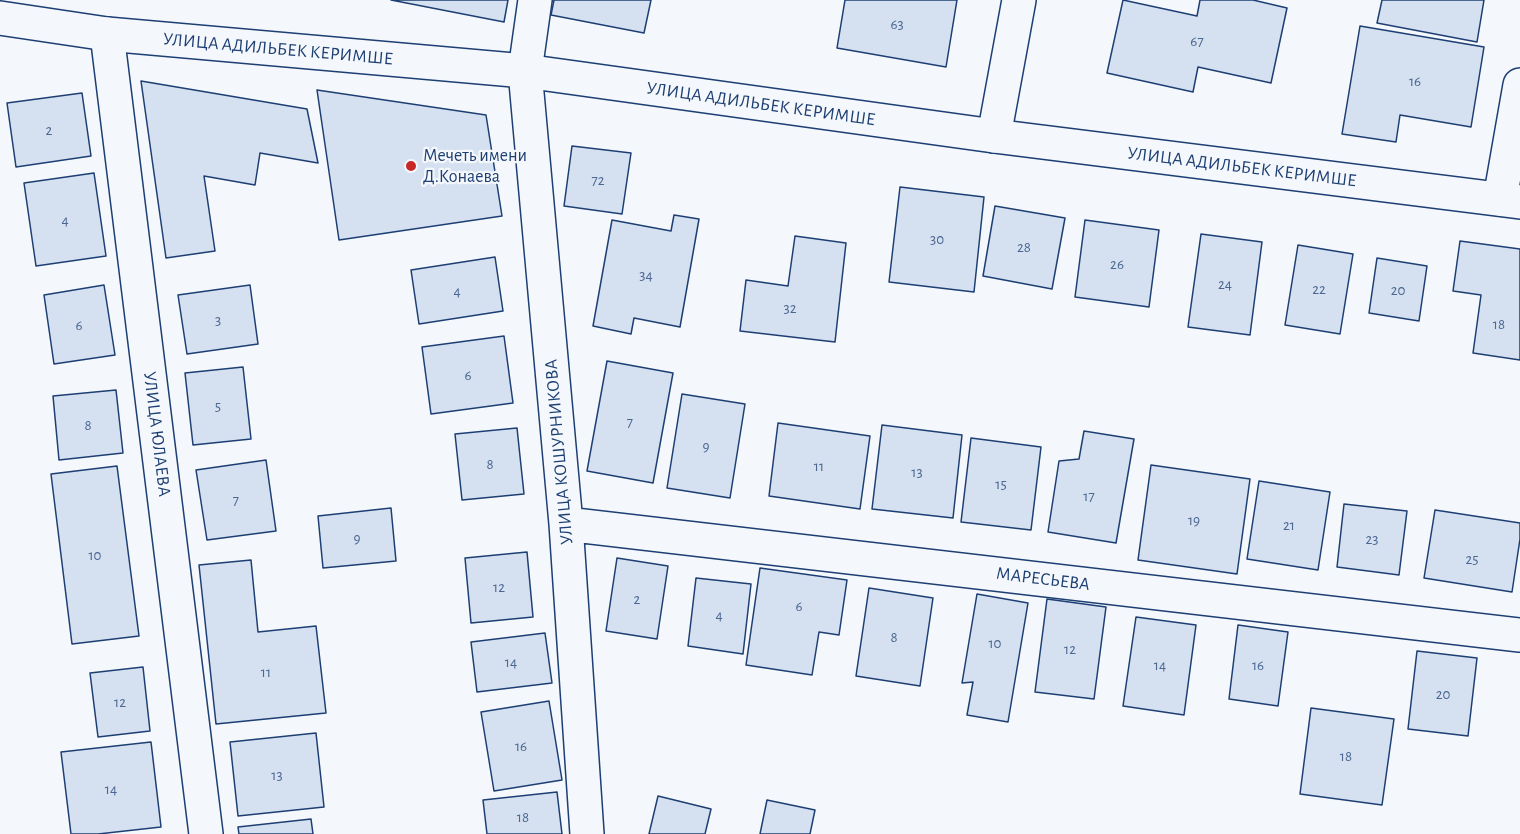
<!DOCTYPE html>
<meta charset="utf-8">
<style>
body{margin:0}
canvas{display:block;background:#f4f7fb}
</style>
<canvas width="1520" height="834"></canvas>
<script>
const g = document.querySelector('canvas').getContext('2d');
g.lineJoin = 'round';
function fillPath(path, color) {
  g.fillStyle = color;
  g.fill(path, 'evenodd');
}
function stroke(path, color, width, dash) {
  g.strokeStyle = color;
  g.lineWidth = width;
  g.lineCap = dash ? 'butt' : 'round';
  g.setLineDash(dash || []);
  g.stroke(path);
}
function drawText(font, color, halo, rows, align = 'center') {
  g.font = font + ' "Alegreya Sans",sans-serif';
  g.lineWidth = 4.5;
  g.setLineDash([]);
  g.textBaseline = 'middle';
  g.strokeStyle = halo;
  g.fillStyle = color;
  for (const [text, x, y, turn = 0] of rows) {
    g.save();
    g.translate(x, y);
    g.rotate((+turn || 0) * Math.PI / 180);
    g.textAlign = isNaN(turn) ? turn : align;
    if (halo) g.strokeText(text, 0, 0);
    g.fillText(text, 0, 0);
    g.restore();
  }
}
const building = new Path2D(`
 M 391,0 L 508,0 L 504,22 Z
 M 554,0 L 651,0 L 644,33 L 551,15 Z
 M 845,0 L 957,0 L 946,67 L 837,48 Z
 M 1123,0 L 1197,16 L 1200,0 L 1253,0 L 1287,8 L 1271,83 L 1198,67 L 1193,92 L 1107,73 Z
 M 1382,0 L 1484,0 L 1477,42 L 1377,23 Z
 M 1360,26 L 1484,47 L 1471,127 L 1400,115 L 1396,142 L 1342,134 Z
 M 141,81 L 307,109 L 318,163 L 260,153 L 255,185 L 204,176 L 215,251 L 166,258 Z
 M 317,90 L 486,115 L 502,216 L 339,240 Z
 M 82,93 L 91,156 L 16,167 L 7,103 Z
 M 572,146 L 631,153 L 622,214 L 564,206 Z
 M 94,173 L 106,256 L 36,266 L 24,183 Z
 M 900,187 L 984,197 L 974,292 L 889,282 Z
 M 995,206 L 1065,218 L 1052,289 L 983,276 Z
 M 674,215 L 699,219 L 680,327 L 634,318 L 631,334 L 593,326 L 612,220 L 671,231 Z
 M 1085,220 L 1159,230 L 1149,307 L 1075,297 Z
 M 1201,234 L 1262,242 L 1250,335 L 1188,327 Z
 M 795,236 L 846,243 L 835,342 L 740,331 L 746,280 L 788,286 Z
 M 1460,241 L 1520,249 L 1520,360 L 1473,353 L 1481,295 L 1453,291 Z
 M 1298,245 L 1353,254 L 1340,334 L 1285,325 Z
 M 495,257 L 503,311 L 419,324 L 411,270 Z
 M 1377,258 L 1427,266 L 1419,321 L 1369,313 Z
 M 104,285 L 115,355 L 54,364 L 44,295 Z
 M 250,285 L 258,344 L 187,354 L 178,295 Z
 M 504,336 L 513,403 L 431,414 L 422,347 Z
 M 607,361 L 673,373 L 653,483 L 587,471 Z
 M 243,367 L 251,439 L 193,445 L 185,373 Z
 M 116,390 L 123,453 L 59,460 L 53,396 Z
 M 682,394 L 745,404 L 730,498 L 667,488 Z
 M 778,423 L 870,436 L 860,509 L 769,496 Z
 M 882,425 L 962,435 L 953,518 L 872,509 Z
 M 517,428 L 524,494 L 462,500 L 455,434 Z
 M 1084,431 L 1134,439 L 1116,543 L 1048,532 L 1059,461 L 1079,459 Z
 M 971,438 L 1041,447 L 1031,530 L 961,522 Z
 M 266,460 L 276,531 L 207,540 L 196,470 Z
 M 1151,465 L 1250,479 L 1237,574 L 1138,560 Z
 M 117,466 L 139,636 L 72,644 L 51,474 Z
 M 1259,481 L 1330,492 L 1318,570 L 1247,559 Z
 M 1344,504 L 1407,511 L 1399,575 L 1337,567 Z
 M 391,508 L 396,561 L 323,568 L 318,516 Z
 M 1435,510 L 1520,523 L 1520,539 L 1512,592 L 1424,578 Z
 M 527,552 L 533,617 L 471,623 L 465,558 Z
 M 617,558 L 668,566 L 657,639 L 606,631 Z
 M 251,560 L 258,632 L 316,626 L 326,713 L 216,724 L 199,565 Z
 M 760,568 L 847,580 L 839,635 L 819,632 L 812,675 L 746,665 Z
 M 696,578 L 751,584 L 743,654 L 688,646 Z
 M 869,588 L 933,598 L 920,686 L 856,676 Z
 M 977,594 L 1028,603 L 1008,722 L 967,715 L 973,682 L 962,683 Z
 M 1047,599 L 1106,607 L 1094,699 L 1035,692 Z
 M 1136,617 L 1196,625 L 1184,715 L 1123,706 Z
 M 1238,625 L 1288,632 L 1278,706 L 1229,699 Z
 M 545,633 L 552,683 L 477,692 L 471,642 Z
 M 1417,651 L 1477,658 L 1468,736 L 1408,729 Z
 M 143,667 L 150,731 L 98,737 L 90,673 Z
 M 549,701 L 562,780 L 494,791 L 481,712 Z
 M 1311,708 L 1394,719 L 1382,805 L 1300,794 Z
 M 316,733 L 324,807 L 238,816 L 230,742 Z
 M 151,742 L 161,827 L 98,834 L 71,834 L 61,752 Z
 M 557,792 L 562,834 L 487,834 L 483,800 Z
 M 658,796 L 711,809 L 705,834 L 649,834 Z
 M 767,800 L 815,810 L 810,834 L 760,834 Z
 M 311,819 L 313,834 L 239,834 L 238,827 Z`);
const street = new Path2D(`
 M 535,0 L 525,71 L 566,524 L 587,834
 M 107,34 L 206,834
 M 994,136 L 1019,0
 M 1500,199 L 1520,85
 M 566,524 L 1520,635`);
const secondary = new Path2D(`
 M 0,18 L 107,34 L 525,71 L 994,136 L 1520,202`);
const markers = [
 [411,166,6,"#c62828"]
];
const numberNames = [
 ["63",897,24],
 ["67",1197,41],
 ["16",1415,81],
 ["2",49,130],
 ["72",598,180],
 ["4",65,220],
 ["30",937,239],
 ["28",1024,247],
 ["26",1117,264],
 ["34",646,275],
 ["24",1225,284],
 ["22",1319,289],
 ["20",1398,290],
 ["4",457,291],
 ["32",790,308],
 ["3",218,320],
 ["18",1499,324],
 ["6",79,325],
 ["6",468,375],
 ["5",218,406],
 ["7",630,422],
 ["8",88,425],
 ["9",706,446],
 ["8",490,464],
 ["11",819,466],
 ["13",917,472],
 ["15",1001,484],
 ["17",1089,496],
 ["7",236,500],
 ["19",1194,520],
 ["21",1289,525],
 ["9",357,538],
 ["23",1372,539],
 ["10",95,555],
 ["25",1472,559],
 ["12",499,587],
 ["2",637,599],
 ["6",799,606],
 ["4",719,615],
 ["8",894,637],
 ["10",995,643],
 ["12",1070,649],
 ["14",511,662],
 ["14",1160,665],
 ["16",1258,665],
 ["11",266,672],
 ["20",1443,694],
 ["12",120,702],
 ["16",521,746],
 ["18",1346,756],
 ["13",277,775],
 ["14",111,789],
 ["18",523,817]
];
const streetNames = [
 ["УЛИЦА АДИЛЬБЕК КЕРИМШЕ",278,49,5],
 ["УЛИЦА АДИЛЬБЕК КЕРИМШЕ",761,104,8],
 ["УЛИЦА АДИЛЬБЕК КЕРИМШЕ",1242,167,7],
 ["УЛИЦА ЮЛАЕВА",157,434,83],
 ["УЛИЦА КОШУРНИКОВА",559,452,-95],
 ["МАРЕСЬЕВА",1043,579,7]
];
const poiNames = [
 ["Мечеть имени",423,156],
 ["Д.Конаева",423,177]
];
fillPath(building, '#d5e0f0');
stroke(building, '#1d3f73', 1.5);
stroke(street, '#1d3f73', 36);
stroke(secondary, '#1d3f73', 36);
stroke(street, '#f4f7fb', 33);
stroke(secondary, '#f4f7fb', 33);
for (const [x, y, r, color] of markers) {
  const dot = new Path2D();
  dot.arc(x, y, r, 0, 2 * Math.PI);
  g.fillStyle = color;
  g.fill(dot);
  stroke(dot, '#f4f7fb', 2);
}
drawText('15px', '#4b6792', null, numberNames);
drawText('18px', '#1d3f73', '#f4f7fb', streetNames);
drawText('18px', '#1d3f73', '#f4f7fb', poiNames, 'left');
</script>
